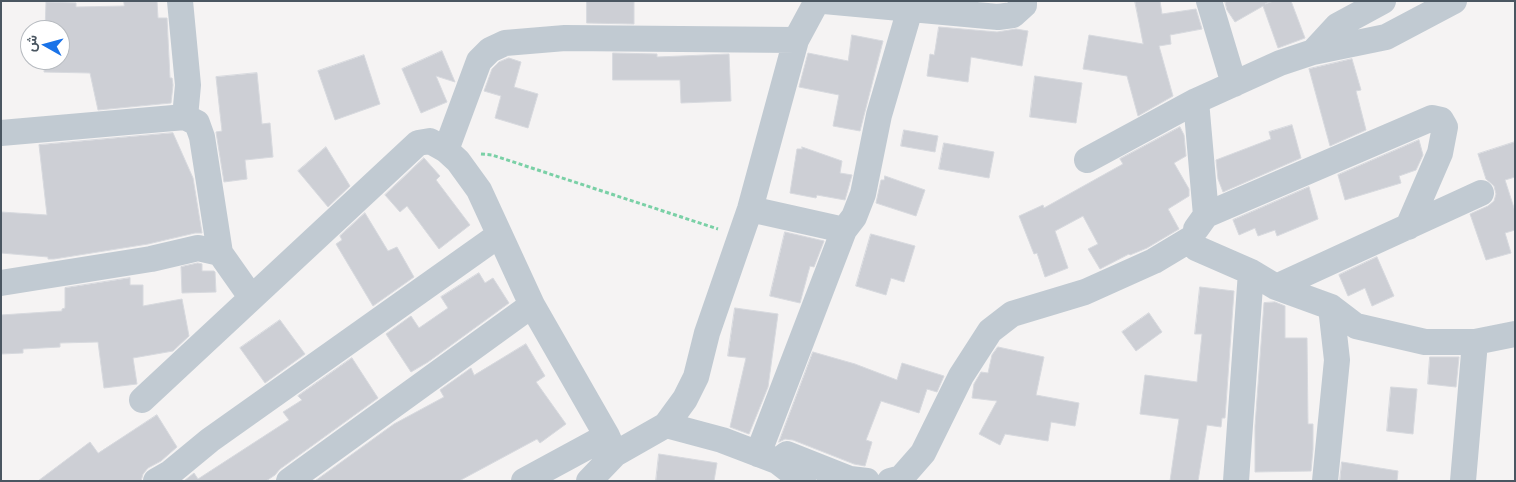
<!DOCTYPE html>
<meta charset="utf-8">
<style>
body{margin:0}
#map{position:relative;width:1516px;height:482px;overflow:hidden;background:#f5f3f3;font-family:"Archivo Narrow",Vazirmatn,sans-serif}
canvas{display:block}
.frame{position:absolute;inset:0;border:2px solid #4a5661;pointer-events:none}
.north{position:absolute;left:20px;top:20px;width:50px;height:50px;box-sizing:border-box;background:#fff;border:1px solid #b7bbc0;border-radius:50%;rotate:277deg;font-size:14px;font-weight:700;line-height:20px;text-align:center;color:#4a5661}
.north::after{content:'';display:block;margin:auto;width:18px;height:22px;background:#1a73e8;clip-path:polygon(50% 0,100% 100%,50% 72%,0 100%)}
</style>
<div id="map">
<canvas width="1516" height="482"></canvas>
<div class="frame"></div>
<div class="north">ش</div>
</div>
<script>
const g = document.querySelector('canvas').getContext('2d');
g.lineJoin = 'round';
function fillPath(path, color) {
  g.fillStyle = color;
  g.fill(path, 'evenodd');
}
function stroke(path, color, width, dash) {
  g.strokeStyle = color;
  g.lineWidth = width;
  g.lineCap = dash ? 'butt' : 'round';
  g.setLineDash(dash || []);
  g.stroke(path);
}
const building = new Path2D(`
 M 124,1 L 157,1 L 158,18 L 167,18 L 170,78 L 172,78 L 173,85 L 171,103 L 98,110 L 90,73 L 44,72 L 45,60 L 60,60 L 60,30 L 45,30 L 46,2 L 76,3 L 76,7 L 124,6 Z
 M 587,1 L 634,1 L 634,24 L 587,23 Z
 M 1135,1 L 1160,1 L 1162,14 L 1196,9 L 1202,29 L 1170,35 L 1171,44 L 1159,46 L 1173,96 L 1138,116 L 1127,76 L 1083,69 L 1089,35 L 1143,44 Z
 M 1225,1 L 1271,1 L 1265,4 L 1274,1 L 1291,1 L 1305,38 L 1278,48 L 1263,6 L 1235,22 L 1227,10 Z
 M 939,27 L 997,32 L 1016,29 L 1028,31 L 1022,66 L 971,57 L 968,82 L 927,76 L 930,54 L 934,55 Z
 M 852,35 L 883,41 L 860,131 L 833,126 L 839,95 L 799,87 L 808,53 L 848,61 Z
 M 442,51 L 455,82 L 436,76 L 447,102 L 421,113 L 402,69 Z
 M 613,53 L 657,54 L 657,57 L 729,54 L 731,101 L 681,103 L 680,80 L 613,80 Z
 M 364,55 L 380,104 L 335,120 L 318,71 Z
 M 509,58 L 521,62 L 514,87 L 538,94 L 528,128 L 495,118 L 501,96 L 484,91 L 492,69 L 499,62 Z
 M 1352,59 L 1361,90 L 1356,91 L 1366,130 L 1330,146 L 1309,69 Z
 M 257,73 L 262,124 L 270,123 L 273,157 L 245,160 L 247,179 L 224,182 L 216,132 L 222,131 L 216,77 Z
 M 1035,76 L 1082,83 L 1076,123 L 1030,117 Z
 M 1292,125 L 1301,158 L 1223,192 L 1218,179 L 1216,160 L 1271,139 L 1269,132 Z
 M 1180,127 L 1184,135 L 1186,156 L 1174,163 L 1189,189 L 1189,196 L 1168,209 L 1179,229 L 1147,248 L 1130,255 L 1129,254 L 1100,269 L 1088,249 L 1098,244 L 1083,216 L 1055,231 L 1068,268 L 1045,277 L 1037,253 L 1034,254 L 1019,216 L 1043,205 L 1044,208 L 1123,164 L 1120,159 Z
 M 904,130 L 938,136 L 935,152 L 901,146 Z
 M 173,133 L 193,178 L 202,233 L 195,233 L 148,244 L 54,259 L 48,259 L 48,257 L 1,253 L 1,212 L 47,215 L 39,145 Z
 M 1419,140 L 1423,155 L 1416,170 L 1399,176 L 1401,183 L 1345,200 L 1338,175 Z
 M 1515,142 L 1515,177 L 1505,180 L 1515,211 L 1515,230 L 1505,233 L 1511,253 L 1486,260 L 1470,214 L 1488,206 L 1494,201 L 1496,194 L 1494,186 L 1486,179 L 1478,154 Z
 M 944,143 L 994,152 L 989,178 L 939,169 Z
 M 326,147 L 350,186 L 328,207 L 298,171 Z
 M 802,147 L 842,161 L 840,173 L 852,175 L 845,200 L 817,195 L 816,198 L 790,193 L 797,149 L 802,149 Z
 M 424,158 L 440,176 L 436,180 L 470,225 L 439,249 L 407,206 L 400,212 L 385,195 Z
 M 885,176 L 925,190 L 916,216 L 876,203 L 881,180 L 884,180 Z
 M 1309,187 L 1318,219 L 1277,236 L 1275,230 L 1258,236 L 1255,228 L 1239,235 L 1233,220 Z
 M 365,213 L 388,251 L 397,247 L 414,277 L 373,306 L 336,244 L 342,240 L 340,236 Z
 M 785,232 L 824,241 L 814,267 L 810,266 L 800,303 L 770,296 Z
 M 871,234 L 915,246 L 904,282 L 891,278 L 886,295 L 856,286 Z
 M 1377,257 L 1394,296 L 1372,306 L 1365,288 L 1348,296 L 1339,275 Z
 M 198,263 L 202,264 L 202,271 L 214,271 L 215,272 L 216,292 L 182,293 L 181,267 Z
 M 479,273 L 485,283 L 493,278 L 509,303 L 428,362 L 411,372 L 386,334 L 411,316 L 419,328 L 448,308 L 441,297 Z
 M 130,278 L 130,285 L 143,285 L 143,306 L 182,299 L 189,336 L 173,351 L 133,358 L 137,384 L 104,388 L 98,342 L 60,343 L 60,347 L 23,349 L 23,353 L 1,354 L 1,315 L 62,311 L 62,309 L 65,308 L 65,288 Z
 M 1200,287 L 1234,291 L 1225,418 L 1222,418 L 1221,427 L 1207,425 L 1198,481 L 1170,481 L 1179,419 L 1140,414 L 1145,375 L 1197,382 L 1202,334 L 1195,334 Z
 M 1275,302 L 1285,306 L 1285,338 L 1307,338 L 1308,424 L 1313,424 L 1313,449 L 1311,471 L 1255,472 L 1255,426 L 1264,303 Z
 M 735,308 L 778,314 L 768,387 L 749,434 L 730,427 L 746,358 L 728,356 Z
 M 1149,313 L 1162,332 L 1136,351 L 1122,332 Z
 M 280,320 L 305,354 L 265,383 L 240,348 Z
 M 526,344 L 545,376 L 536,382 L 566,424 L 540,443 L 537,439 L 459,481 L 315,481 L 394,424 L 444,397 L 440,390 L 471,368 L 474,375 Z
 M 998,347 L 1044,357 L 1036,395 L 1079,403 L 1075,426 L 1051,422 L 1048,441 L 1005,434 L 1000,445 L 979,434 L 997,401 L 972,398 L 974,384 L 981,372 L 988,373 L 992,355 Z
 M 813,352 L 855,364 L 897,380 L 902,363 L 944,376 L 937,392 L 927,389 L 919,413 L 881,401 L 866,440 L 872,442 L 865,466 L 854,464 L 793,440 L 785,439 L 779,442 Z
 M 1430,357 L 1459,357 L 1456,387 L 1428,384 Z
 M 352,358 L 378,398 L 280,469 L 275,475 L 266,481 L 184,481 L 194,473 L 198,479 L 289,420 L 283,412 L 302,400 L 298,396 Z
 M 1391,387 L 1417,389 L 1413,434 L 1387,431 Z
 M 157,415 L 177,447 L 161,461 L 148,468 L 143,474 L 141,481 L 38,481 L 90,442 L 98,453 Z
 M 659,454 L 717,463 L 714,481 L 656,481 Z
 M 1342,462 L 1398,471 L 1397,481 L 1340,481 Z`);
const path = new Path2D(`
 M 481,154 L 492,155 L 718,229`);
const minor = new Path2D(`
 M 180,1 L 188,85 L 185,117
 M 824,1 L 998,17 L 1013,15 L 1024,5 L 1024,1
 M 1209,1 L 1234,84
 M 1313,52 L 1337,26 L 1383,1
 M 1,133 L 185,117 L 197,123 L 202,137 L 220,253
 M 446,150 L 479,61 L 490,50 L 505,43 L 565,38 L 796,40
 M 1087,160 L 1196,101 L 1280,63 L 1313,52 L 1386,37 L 1454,1
 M 750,209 L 844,230 L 854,217 L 863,194 L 879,115 L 910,9
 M 1206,215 L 1432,118 L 1441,120 L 1445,127 L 1440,153 L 1408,227
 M 1196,229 L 1206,215 L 1196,101
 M 1,283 L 151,259 L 198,248 L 220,253 L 251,297
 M 1276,287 L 1481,193
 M 142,400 L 418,143 L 430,141 L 446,150 L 458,161 L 479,190 L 532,305 L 607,436 L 615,454
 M 666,425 L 722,440 L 777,461 L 803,481
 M 758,454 L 844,230
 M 778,461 L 787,454 L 850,479 L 867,481
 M 156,481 L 170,473 L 210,440 L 499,235
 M 289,481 L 532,305
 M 524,481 L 607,436
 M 589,481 L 615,454 L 666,425 L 685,399 L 696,377 L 707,333 L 750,209 L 796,40 L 817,1
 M 890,481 L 901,478 L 923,453 L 961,376 L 990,331 L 1012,314 L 1085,292 L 1154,261 L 1189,240 L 1196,248 L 1251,272 L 1276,287 L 1331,307 L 1356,326 L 1425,342 L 1475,342 L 1515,334
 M 1236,481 L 1251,272
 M 1325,481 L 1337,360 L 1331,307
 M 1463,481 L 1475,342`);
fillPath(building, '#cdcfd5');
stroke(building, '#d7d9de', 1);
stroke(path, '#7ad0a6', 3, [4, 2.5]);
stroke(minor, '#c1cad2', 26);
</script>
